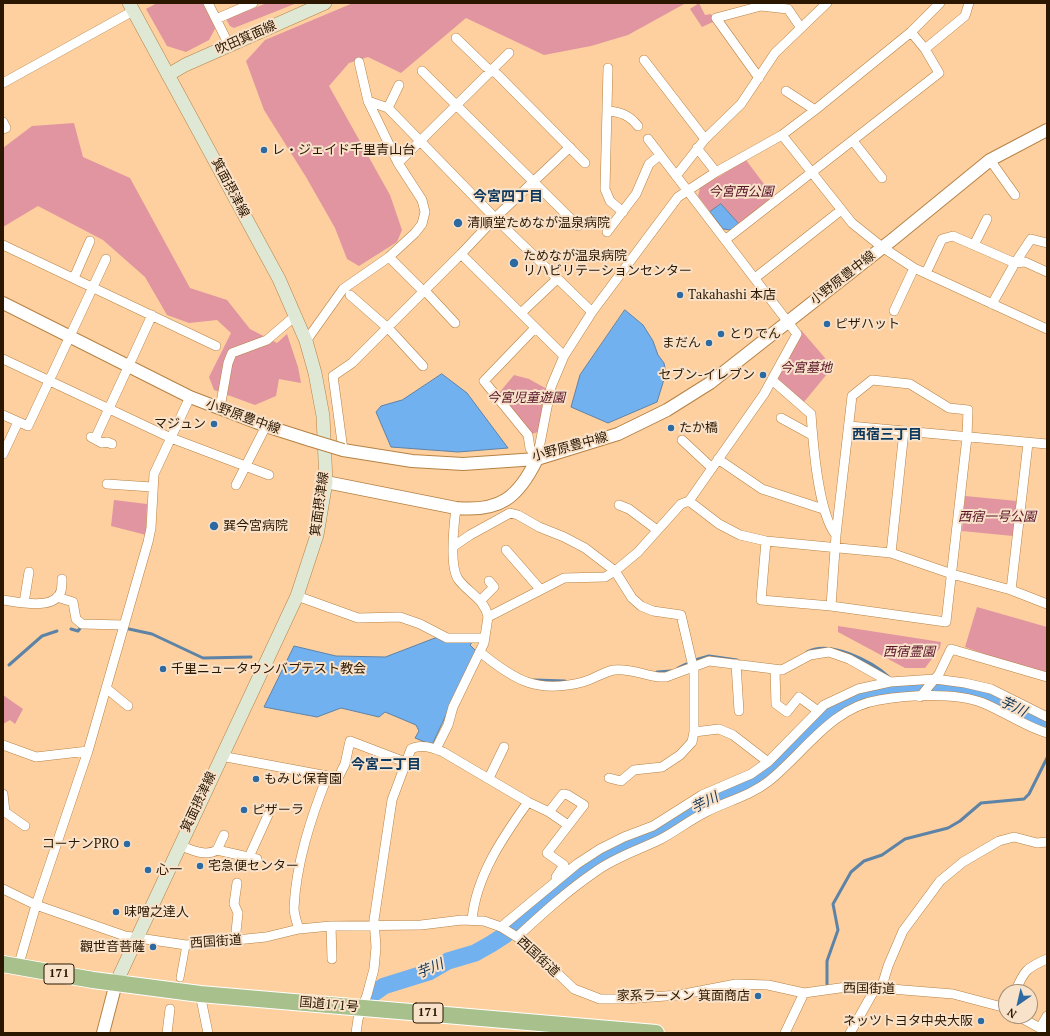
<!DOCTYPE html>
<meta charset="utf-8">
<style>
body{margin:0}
#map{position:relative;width:1050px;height:1036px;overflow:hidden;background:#fed09f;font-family:"PT Serif",serif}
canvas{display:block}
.frame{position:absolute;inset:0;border:4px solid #2b1700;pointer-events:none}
.north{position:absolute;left:998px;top:984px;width:40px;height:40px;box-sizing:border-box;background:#f9e2ca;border:1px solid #a79179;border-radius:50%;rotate:214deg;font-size:11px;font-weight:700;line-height:16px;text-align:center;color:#2b1700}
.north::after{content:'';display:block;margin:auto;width:14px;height:18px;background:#2d6aa1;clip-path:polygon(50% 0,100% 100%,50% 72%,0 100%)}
</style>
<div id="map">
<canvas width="1050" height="1036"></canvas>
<div class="frame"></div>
<div class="north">N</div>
</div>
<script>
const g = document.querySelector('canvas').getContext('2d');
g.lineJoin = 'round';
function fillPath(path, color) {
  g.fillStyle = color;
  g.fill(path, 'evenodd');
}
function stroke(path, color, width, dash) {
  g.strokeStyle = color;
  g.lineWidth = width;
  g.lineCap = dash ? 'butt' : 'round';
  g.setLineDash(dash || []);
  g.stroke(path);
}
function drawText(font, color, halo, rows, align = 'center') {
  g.font = font + ' "PT Serif","Noto Sans JP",serif';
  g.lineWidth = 4;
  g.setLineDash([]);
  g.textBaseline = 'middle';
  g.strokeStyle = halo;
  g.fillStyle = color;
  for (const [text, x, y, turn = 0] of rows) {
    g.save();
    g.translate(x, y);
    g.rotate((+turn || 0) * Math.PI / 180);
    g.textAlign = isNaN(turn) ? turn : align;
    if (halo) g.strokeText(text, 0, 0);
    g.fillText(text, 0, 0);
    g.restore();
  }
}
const green = new Path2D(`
 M 157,3 L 203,3 L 216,27 L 209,40 L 186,52 L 167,46 L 146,9 Z
 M 267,3 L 297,3 L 234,28 L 230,26 L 226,19 Z
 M 353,3 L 686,3 L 628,35 L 591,46 L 544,55 L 466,18 L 401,73 L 368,57 L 349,63 L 329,86 L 390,195 L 402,230 L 397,242 L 359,266 L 347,259 L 335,228 L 306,177 L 264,110 L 246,61 L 265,40 Z
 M 699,3 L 705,15 L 711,14 L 715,21 L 702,27 L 690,9 Z
 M 74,123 L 83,157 L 130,178 L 190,288 L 227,300 L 250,329 L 277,343 L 287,334 L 298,367 L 301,383 L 279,379 L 276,396 L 255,405 L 214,390 L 209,377 L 231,333 L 217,320 L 189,323 L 167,315 L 145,277 L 103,240 L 38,206 L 3,227 L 3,148 L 32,126 Z
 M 746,160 L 773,196 L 739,224 L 721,204 L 710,212 L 698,196 L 700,188 Z
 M 801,330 L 825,358 L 827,374 L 804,402 L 777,378 L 796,344 Z
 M 514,375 L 529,379 L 547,389 L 538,432 L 532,434 L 499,393 Z
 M 965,496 L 1017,501 L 1013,536 L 962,531 Z
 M 114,500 L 147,504 L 146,535 L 111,526 Z
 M 977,607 L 1047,627 L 1047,677 L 965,647 Z
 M 838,626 L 941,642 L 940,648 L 925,668 L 905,668 L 838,632 Z
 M 3,695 L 23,709 L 15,724 L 10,720 L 3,724 Z`);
const water = new Path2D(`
 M 721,204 L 739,224 L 731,230 L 723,229 L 710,212 Z
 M 625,310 L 643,325 L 653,341 L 658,355 L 664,363 L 666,373 L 657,402 L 608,423 L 571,407 L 580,375 Z
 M 442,374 L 467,393 L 508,448 L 458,452 L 391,447 L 376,412 L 381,406 L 402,400 Z
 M 438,637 L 473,641 L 470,645 L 476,651 L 432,745 L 415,738 L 419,731 L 416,725 L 385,712 L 379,717 L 341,708 L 317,717 L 264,707 L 294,646 L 336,656 L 385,657 Z`);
const stream = new Path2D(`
 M 71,629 L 78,631 L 81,627
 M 129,629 L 152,634 L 203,658 L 251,657
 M 807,652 C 830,640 871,661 889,677
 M 695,660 L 709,656 L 737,660
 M 9,665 L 42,636 L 57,631
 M 678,668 L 686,664
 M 657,672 L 671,671
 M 534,680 L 565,681
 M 827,984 L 827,961 L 838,930 L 833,904 L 851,872 L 864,861 L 882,855 L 905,839 L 948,828 L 960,821 L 981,803 L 1024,799 L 1029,794 L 1047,758`);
const river = new Path2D(`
 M 374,993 L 384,986 L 429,972 L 448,961 L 475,953 L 491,944 L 505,935 L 555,890 L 597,859 L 628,842 L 655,832 L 699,804 L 755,780 L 773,766 L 827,714 L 860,695 L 883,690 L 933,687 L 959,688 L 977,691 L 996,698 L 1047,723`);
const pedestrian = new Path2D(`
 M 180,978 L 186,945`);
const minor = new Path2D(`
 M 208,3 L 229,45
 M 216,19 L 253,3
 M 456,38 L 486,67 L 497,74 L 585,163
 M 925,49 L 965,16 L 969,3
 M 644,60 L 705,139
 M 608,68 L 605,189 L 610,201 L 623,212
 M 422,71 L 578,226
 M 759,78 L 716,18 L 761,6 L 788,9 L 801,28
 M 3,83 L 133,11
 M 786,91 L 815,110
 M 368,101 L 388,108 L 495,218 L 592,312
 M 388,108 L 399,85
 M 608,111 C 621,112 629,115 638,126
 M 3,122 L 6,128 L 3,129
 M 782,135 L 852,223 L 882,247 L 914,268 L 1047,329
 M 853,141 L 882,178
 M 697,148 L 716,172
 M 990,160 L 1015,195
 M 398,163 L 509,53
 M 676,176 L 705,139 L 741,104 L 775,53 L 827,3
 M 607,232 L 636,194 L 649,164 L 660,155
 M 725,240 L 939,73 L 925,49 L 911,32
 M 3,245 L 216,346
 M 974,245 L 987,219
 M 461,254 L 564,356
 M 389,257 L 423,291 L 428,294 L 455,323
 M 926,273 L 942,239 L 953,236 L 1015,263 L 1025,262 L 1047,272
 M 74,278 L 90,241
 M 755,278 L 840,211
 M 350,295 L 390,330 L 423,366
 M 992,304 L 1015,263 L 1031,239 L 1047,243
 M 894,311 L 914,268
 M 521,313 L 557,279
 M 535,328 L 484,381 L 528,435 L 530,448 L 537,459
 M 306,341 L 343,289 L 389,257 L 415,233 L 422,224 L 425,212 L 422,200 L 398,163 L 368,101 L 359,62
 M 3,359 L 171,438 L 269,475
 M 772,380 L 811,414 C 813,443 818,513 836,535
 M 220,408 L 228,363 L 232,353 L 267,340 L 295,316
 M 3,415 L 28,426 L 106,259
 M 781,418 L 812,435
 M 849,426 L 1047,444
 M 91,437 L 102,443 L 107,442 L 112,444
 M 95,439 L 152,315
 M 682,440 L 712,468
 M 343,450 L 333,376 L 352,363 L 461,254 L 495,218 L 570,147
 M 3,454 L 18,422
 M 537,459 L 551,387 L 564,356 L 592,312 L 678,197 L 716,172 L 782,135 L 815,110 L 911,32 L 940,3
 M 718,459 L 762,489 L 823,509
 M 107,484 L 152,487
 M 236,485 L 266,426
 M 689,501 L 719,524 L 740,535 L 766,541 L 891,553 L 952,574 L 1011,590 L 1047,604
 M 619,505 L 629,509 L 657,530
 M 456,508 C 454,524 449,565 458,579 C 468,593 485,599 488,617
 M 766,541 L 761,600 L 831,606 L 946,622 L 967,437 L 968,410 L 949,408 L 910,384 L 872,380 L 852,396 L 836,535 L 831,606
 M 454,546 L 470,535 L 510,513 L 518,515 L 539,527 L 564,537 L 585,548 L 615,571 L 632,598 L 641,606 L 653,611 L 681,615 L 694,671 L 694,732 L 692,742 L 680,755 L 662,767 L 634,770 L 621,781 L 609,778
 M 506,550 L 540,589
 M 891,553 L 904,431
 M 1011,590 L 1028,443
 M 297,596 L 358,618 L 400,617 L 420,624 L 447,638 L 485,638
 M 57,597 L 73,602 L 76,619 L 82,624 L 124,625
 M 3,600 C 18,602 55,611 61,591 C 62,587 62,583 62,579
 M 480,601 L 494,587 L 489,581
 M 24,603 L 29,572
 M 480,652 C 514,680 537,694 583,682 C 594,679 603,672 614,670 C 628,668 645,675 659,677 L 666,677 L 709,661 L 782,670 L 810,655 L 829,652 L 849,659 L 890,682
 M 736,664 L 739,711
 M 775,670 L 776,704 L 787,712 L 799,697 L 818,711
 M 106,688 L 128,706
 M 920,697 L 939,674 L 951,649 L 1047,677
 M 694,732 L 719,729 L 733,735 L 768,762
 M 3,745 L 36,757 L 88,751
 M 436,749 L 448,725 L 453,707 L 484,643 L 488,617 L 564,578 L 605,577 L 615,571 L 638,552 L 681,504 L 689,501 L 764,394 L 797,334 L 648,139
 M 221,756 L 338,778 L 345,764 L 350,741 L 405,762
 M 489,778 L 504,747
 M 3,794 L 5,812 L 25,826
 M 549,812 L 563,794 L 568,795 L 584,805 L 547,853 L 564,865 L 556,877
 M 179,845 C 191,850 206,857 217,850 L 257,859
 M 217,850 L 224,835
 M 249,857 L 268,815
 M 3,889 L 36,905 L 125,936 L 186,945 L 266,937 L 299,929 L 331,926 L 421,925 L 462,920 L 484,921 L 501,927 L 525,942 L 574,989 L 600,999 L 625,999 L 679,995 L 736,984 L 768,985 L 804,993 L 854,986 L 953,994 L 1006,1008
 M 472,920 C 476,876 503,837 528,802
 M 331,926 L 332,959
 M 501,927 L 577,864 L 600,849 L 624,837 L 653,826 L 702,795 L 751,774 L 768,762 L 824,705 L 858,689 L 890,682 L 935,679 L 965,683 L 991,689 L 1047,717
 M 299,929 C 297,923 294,915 294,908 C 296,863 311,818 327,777
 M 517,937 C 542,914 567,891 595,872 C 615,857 639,850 661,839 C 676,831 690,820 706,812 C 727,801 750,796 769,781 C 804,753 832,707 879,700 C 908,695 955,692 983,703 C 1005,712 1024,726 1047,733
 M 235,941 L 238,913 L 234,904 L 237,883
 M 18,967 L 36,905 L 88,751 L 148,542 L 151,528 L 154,474 L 190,397
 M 881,989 L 888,966 L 903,931 L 940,881 L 963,862 L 999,841 L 1014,837 L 1037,843 L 1047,842
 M 1015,992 C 1024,971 1026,968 1047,959
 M 200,994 L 208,1033
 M 1018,1016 L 1047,1032
 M 1040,1028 L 1047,1016
 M 167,1033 L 170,1009
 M 356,1033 L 358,1019 L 367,995 L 374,969 L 376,947 L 374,920 L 392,800 L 411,749 C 420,744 434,748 443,752 L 528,802 L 549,812 L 568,825
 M 785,1033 L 804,993
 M 850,1033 L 875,989`);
const tertiary = new Path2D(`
 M 3,303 L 190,397 L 266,426 L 310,440
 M 343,450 L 412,461 L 463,464 L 537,459 L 618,434 L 667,410 L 710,383 L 892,240 L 990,160 L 1047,130
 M 326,482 L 456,508 C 500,512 518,498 537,459
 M 103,1033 L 116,983`);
const secondary = new Path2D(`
 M 168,75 L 185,65 L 325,3
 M 116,983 L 297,596 L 317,535 L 326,482 L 323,416 L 315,373 L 306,341 L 279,279 L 129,3`);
const trunk = new Path2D(`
 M 3,964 L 93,980 L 200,994 L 656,1033`);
const tertiaryBridge = new Path2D(`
 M 310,440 L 343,450`);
const markers = [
 [264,150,4,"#2d6aa1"],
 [458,223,5,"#2d6aa1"],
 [514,263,5,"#2d6aa1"],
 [680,295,4,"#2d6aa1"],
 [827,324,4,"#2d6aa1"],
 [721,334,4,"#2d6aa1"],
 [709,343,4,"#2d6aa1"],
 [763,375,4,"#2d6aa1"],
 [214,424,4,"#2d6aa1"],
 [671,428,4,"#2d6aa1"],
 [214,526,5,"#2d6aa1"],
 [163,669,4,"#2d6aa1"],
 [256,779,4,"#2d6aa1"],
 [244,810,4,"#2d6aa1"],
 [127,844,4,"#2d6aa1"],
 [200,866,4,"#2d6aa1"],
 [148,870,4,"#2d6aa1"],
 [116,912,4,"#2d6aa1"],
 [153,947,4,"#2d6aa1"],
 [758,996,4,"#2d6aa1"],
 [981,1021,4,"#2d6aa1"]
];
const shields = [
 [59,974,30],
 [428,1013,30]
];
const shieldNames = [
 ["171",59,974],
 ["171",428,1013]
];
const streetNames = [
 ["吹田箕面線",246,38,-24],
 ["箕面摂津線",230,188,62],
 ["小野原豊中線",843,278,-38],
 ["小野原豊中線",243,417,20],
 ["小野原豊中線",570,447,-15],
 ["箕面摂津線",320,504,-82],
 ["箕面摂津線",199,802,-65],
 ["西国街道",216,942,-4],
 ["西国街道",538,957,43],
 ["西国街道",869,989,1],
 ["国道171号",329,1005,5]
];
const poiNames = [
 ["レ・ジェイド千里青山台",272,150],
 ["清順堂ためなが温泉病院",467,223],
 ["ためなが温泉病院",523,256],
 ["リハビリテーションセンター",523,271],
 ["Takahashi 本店",688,295],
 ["ピザハット",835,324],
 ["とりでん",729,334],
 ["まだん",701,343,"right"],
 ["セブン-イレブン",755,375,"right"],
 ["マジュン",206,424,"right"],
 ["たか橋",679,428],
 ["巽今宮病院",223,526],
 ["千里ニュータウンバプテスト教会",171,669],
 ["もみじ保育園",264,779],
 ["ピザーラ",252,810],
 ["コーナンPRO",119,844,"right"],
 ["宅急便センター",208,866],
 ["心一",156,870],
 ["味噌之達人",124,912],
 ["觀世音菩薩",145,947,"right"],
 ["家系ラーメン 箕面商店",750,996,"right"],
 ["ネッツトヨタ中央大阪",973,1021,"right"]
];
const parkNames = [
 ["今宮西公園",741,192],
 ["今宮墓地",806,368],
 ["今宮児童遊園",526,398],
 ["西宿一号公園",997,517],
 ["西宿霊園",909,652]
];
const neighbourhoodNames = [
 ["今宮四丁目",508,197],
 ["西宿三丁目",887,435],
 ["今宮二丁目",386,765]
];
const waterNames = [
 ["芋川",1013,707,25],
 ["芋川",705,803,-27],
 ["芋川",430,969,-23]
];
fillPath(green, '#e095a1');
fillPath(water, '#72b1ef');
stroke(water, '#5d83a7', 1);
stroke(stream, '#5d83a7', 3);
stroke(river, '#72b1ef', 17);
stroke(pedestrian, '#b68244', 8);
stroke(minor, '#b68244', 10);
stroke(tertiary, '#b68244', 14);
stroke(secondary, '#b68244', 14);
stroke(trunk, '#fff', 18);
stroke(pedestrian, '#fff', 7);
stroke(minor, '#fff', 9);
stroke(tertiary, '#fff', 12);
stroke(secondary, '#dee8d4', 13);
stroke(trunk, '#a8c08b', 16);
stroke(tertiaryBridge, '#b68244', 14, []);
stroke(tertiaryBridge, '#fff', 12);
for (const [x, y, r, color] of markers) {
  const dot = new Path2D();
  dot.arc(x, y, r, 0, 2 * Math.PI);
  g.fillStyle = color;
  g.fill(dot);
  stroke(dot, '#f9e2ca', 1.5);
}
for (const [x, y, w] of shields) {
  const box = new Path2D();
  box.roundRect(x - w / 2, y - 10, w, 20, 3);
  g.fillStyle = '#f9e2ca';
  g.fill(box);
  stroke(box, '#2b1700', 1);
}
drawText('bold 12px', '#2b1700', null, shieldNames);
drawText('13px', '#2b1700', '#f9e2ca', streetNames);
drawText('13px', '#2b1700', '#f9e2ca', poiNames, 'left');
drawText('italic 13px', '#571125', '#f9e2ca', parkNames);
drawText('bold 14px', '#0e395e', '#f9e2ca', neighbourhoodNames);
drawText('italic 14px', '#143655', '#f9e2ca', waterNames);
</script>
